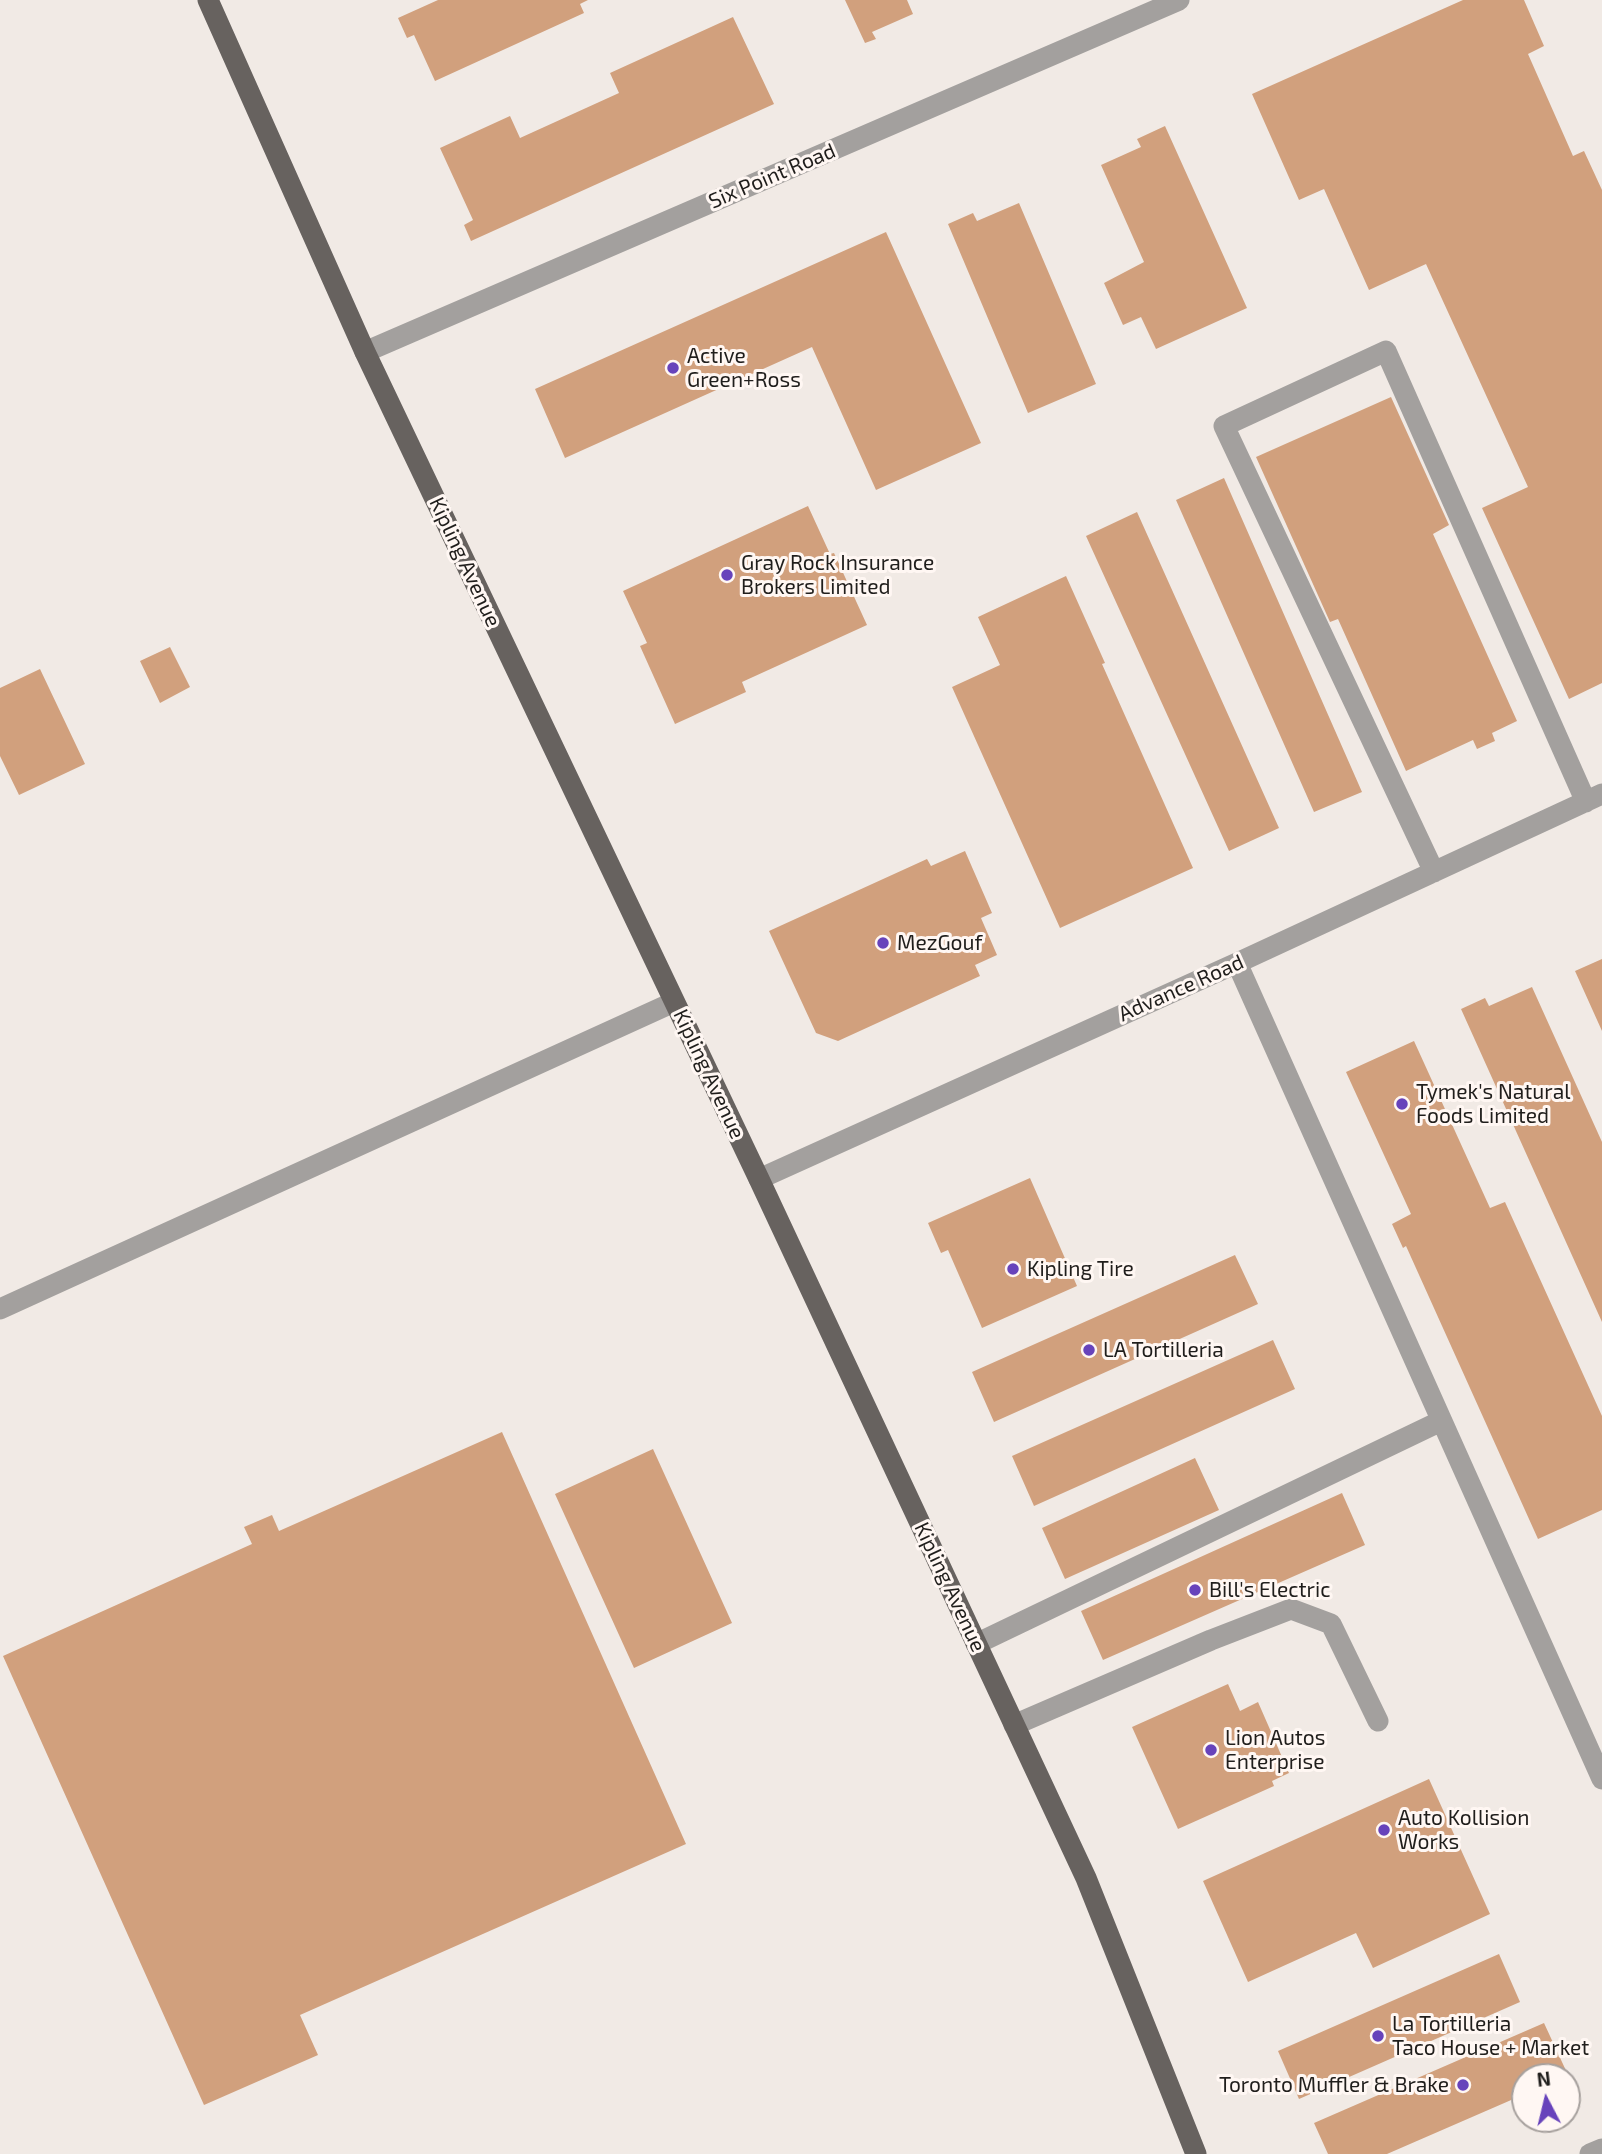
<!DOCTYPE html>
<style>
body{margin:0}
#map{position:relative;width:1602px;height:2154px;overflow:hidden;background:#f1eae5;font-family:"Exo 2",sans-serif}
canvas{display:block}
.north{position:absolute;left:1511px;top:2063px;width:70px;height:70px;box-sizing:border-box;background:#fff7f3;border:2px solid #a6a09d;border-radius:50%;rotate:353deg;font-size:19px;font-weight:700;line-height:28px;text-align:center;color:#201e1c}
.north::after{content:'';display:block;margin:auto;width:24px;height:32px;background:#6743bb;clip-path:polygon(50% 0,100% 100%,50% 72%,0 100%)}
</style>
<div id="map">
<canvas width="1602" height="2154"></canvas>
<div class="north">N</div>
</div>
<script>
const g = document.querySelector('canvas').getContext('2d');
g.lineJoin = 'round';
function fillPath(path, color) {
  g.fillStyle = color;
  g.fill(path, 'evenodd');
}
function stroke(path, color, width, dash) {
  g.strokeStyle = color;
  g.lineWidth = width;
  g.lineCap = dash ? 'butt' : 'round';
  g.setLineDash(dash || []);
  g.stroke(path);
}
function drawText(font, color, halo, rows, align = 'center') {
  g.font = font + ' "Exo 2",sans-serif';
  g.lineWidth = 6;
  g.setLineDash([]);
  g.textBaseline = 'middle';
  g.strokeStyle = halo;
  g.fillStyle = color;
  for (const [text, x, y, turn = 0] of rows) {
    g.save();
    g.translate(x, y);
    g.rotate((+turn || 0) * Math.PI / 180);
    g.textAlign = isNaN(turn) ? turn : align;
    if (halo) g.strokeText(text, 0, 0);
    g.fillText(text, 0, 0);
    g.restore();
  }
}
const building = new Path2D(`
 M 438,0 L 588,0 L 580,4 L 584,13 L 435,81 L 414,35 L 407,38 L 398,18 Z
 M 845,0 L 907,0 L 913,14 L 872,32 L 876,39 L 865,43 Z
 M 1463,0 L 1524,0 L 1544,46 L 1528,54 L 1573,156 L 1584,151 L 1602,190 L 1602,683 L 1569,699 L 1482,508 L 1528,487 L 1426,264 L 1369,290 L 1324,189 L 1299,200 L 1252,94 Z
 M 733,17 L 774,104 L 471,241 L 464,225 L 473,220 L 440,148 L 510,116 L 520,138 L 619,93 L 610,73 Z
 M 1165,126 L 1247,308 L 1156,349 L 1141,317 L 1123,325 L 1104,283 L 1144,262 L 1101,165 L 1141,147 L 1137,139 Z
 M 1019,203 L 1096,384 L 1028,413 L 948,224 L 973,213 L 977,221 Z
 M 886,232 L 981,443 L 876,490 L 812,347 L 565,458 L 535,389 Z
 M 1391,397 L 1449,525 L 1433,534 L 1517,721 L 1492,733 L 1495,741 L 1477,749 L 1473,740 L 1406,771 L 1338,619 L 1330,622 L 1256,457 Z
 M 1224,478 L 1362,792 L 1314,812 L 1176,500 Z
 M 808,506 L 830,554 L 834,553 L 867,625 L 742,682 L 746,692 L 675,724 L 640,646 L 647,643 L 623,591 Z
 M 1137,512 L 1279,828 L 1229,851 L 1086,536 Z
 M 1066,576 L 1105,663 L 1102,664 L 1193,868 L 1060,928 L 952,687 L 1000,665 L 978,617 Z
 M 170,647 L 190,687 L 160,703 L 140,661 Z
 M 40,669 L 85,764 L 19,795 L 0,756 L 0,688 Z
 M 965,851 L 992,913 L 981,918 L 997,955 L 975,965 L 980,976 L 838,1041 L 816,1033 L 769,931 L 927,859 L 931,866 Z
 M 1602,959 L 1602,1031 L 1575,971 Z
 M 1532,987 L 1602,1142 L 1602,1322 L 1461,1009 L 1485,998 L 1489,1006 Z
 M 1414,1041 L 1490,1208 L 1505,1202 L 1602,1416 L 1602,1510 L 1538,1539 L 1406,1246 L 1403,1248 L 1392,1224 L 1411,1214 L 1346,1072 Z
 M 1030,1178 L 1077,1286 L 982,1328 L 948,1250 L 941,1253 L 928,1223 Z
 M 1235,1255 L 1258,1304 L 994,1422 L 972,1372 Z
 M 1273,1340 L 1295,1389 L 1034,1506 L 1012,1456 Z
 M 502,1432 L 686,1844 L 300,2015 L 318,2055 L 204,2105 L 3,1656 L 252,1544 L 244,1527 L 272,1515 L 279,1531 Z
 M 653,1449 L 732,1623 L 634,1668 L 555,1494 Z
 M 1195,1458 L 1219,1510 L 1065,1579 L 1042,1528 Z
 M 1342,1493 L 1365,1545 L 1103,1660 L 1081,1611 Z
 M 1228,1684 L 1240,1711 L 1258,1702 L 1289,1773 L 1272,1781 L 1274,1786 L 1178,1829 L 1132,1727 Z
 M 1429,1779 L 1490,1914 L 1373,1968 L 1356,1933 L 1248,1982 L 1203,1881 Z
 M 1499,1954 L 1520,2002 L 1299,2099 L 1278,2051 Z
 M 1544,2023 L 1568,2075 L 1563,2077 L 1525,2077 L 1525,2094 L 1387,2154 L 1328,2154 L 1314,2123 Z`);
const minor = new Path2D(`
 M 365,352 L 1179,0
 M 1434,872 L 1224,426 L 1386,351 L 1586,802
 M 1237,963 L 1602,1779
 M 759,1179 L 1237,963 L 1602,794
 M 0,1309 L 674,1002
 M 976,1644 L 1441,1421
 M 1014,1725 L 1211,1640 L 1291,1609 L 1331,1624 L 1378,1721
 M 1590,2154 L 1602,2149`);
const major = new Path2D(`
 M 208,0 L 365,352 L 759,1179 L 1086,1878 L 1196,2154`);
const markers = [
 [673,368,7,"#6743bb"],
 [727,575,7,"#6743bb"],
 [883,943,7,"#6743bb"],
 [1402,1104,7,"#6743bb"],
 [1013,1269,7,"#6743bb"],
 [1089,1350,7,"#6743bb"],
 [1195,1590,7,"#6743bb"],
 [1211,1750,7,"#6743bb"],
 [1384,1830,7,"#6743bb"],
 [1378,2036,7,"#6743bb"],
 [1463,2085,7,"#6743bb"]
];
const streetNames = [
 ["Six Point Road",772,176,-23],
 ["Kipling Avenue",465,562,65],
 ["Advance Road",1181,988,-24],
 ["Kipling Avenue",709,1074,65],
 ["Kipling Avenue",950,1587,65]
];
const poiNames = [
 ["Active",687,356],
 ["Green+Ross",687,380],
 ["Gray Rock Insurance",741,563],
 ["Brokers Limited",741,587],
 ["MezGouf",897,943],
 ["Tymek's Natural",1416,1092],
 ["Foods Limited",1416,1116],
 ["Kipling Tire",1027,1269],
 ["LA Tortilleria",1103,1350],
 ["Bill's Electric",1209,1590],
 ["Lion Autos",1225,1738],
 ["Enterprise",1225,1762],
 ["Auto Kollision",1398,1818],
 ["Works",1398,1842],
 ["La Tortilleria",1392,2024],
 ["Taco House + Market",1392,2048],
 ["Toronto Muffler & Brake",1449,2085,"right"]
];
fillPath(building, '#d1a07d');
stroke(minor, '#a3a09e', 21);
stroke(major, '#67625f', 21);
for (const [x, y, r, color] of markers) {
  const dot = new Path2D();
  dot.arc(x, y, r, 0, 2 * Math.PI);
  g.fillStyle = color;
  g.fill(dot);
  stroke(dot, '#fff7f3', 2.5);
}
drawText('21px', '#201e1c', '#fff7f3', streetNames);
drawText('21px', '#201e1c', '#fff7f3', poiNames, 'left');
</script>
